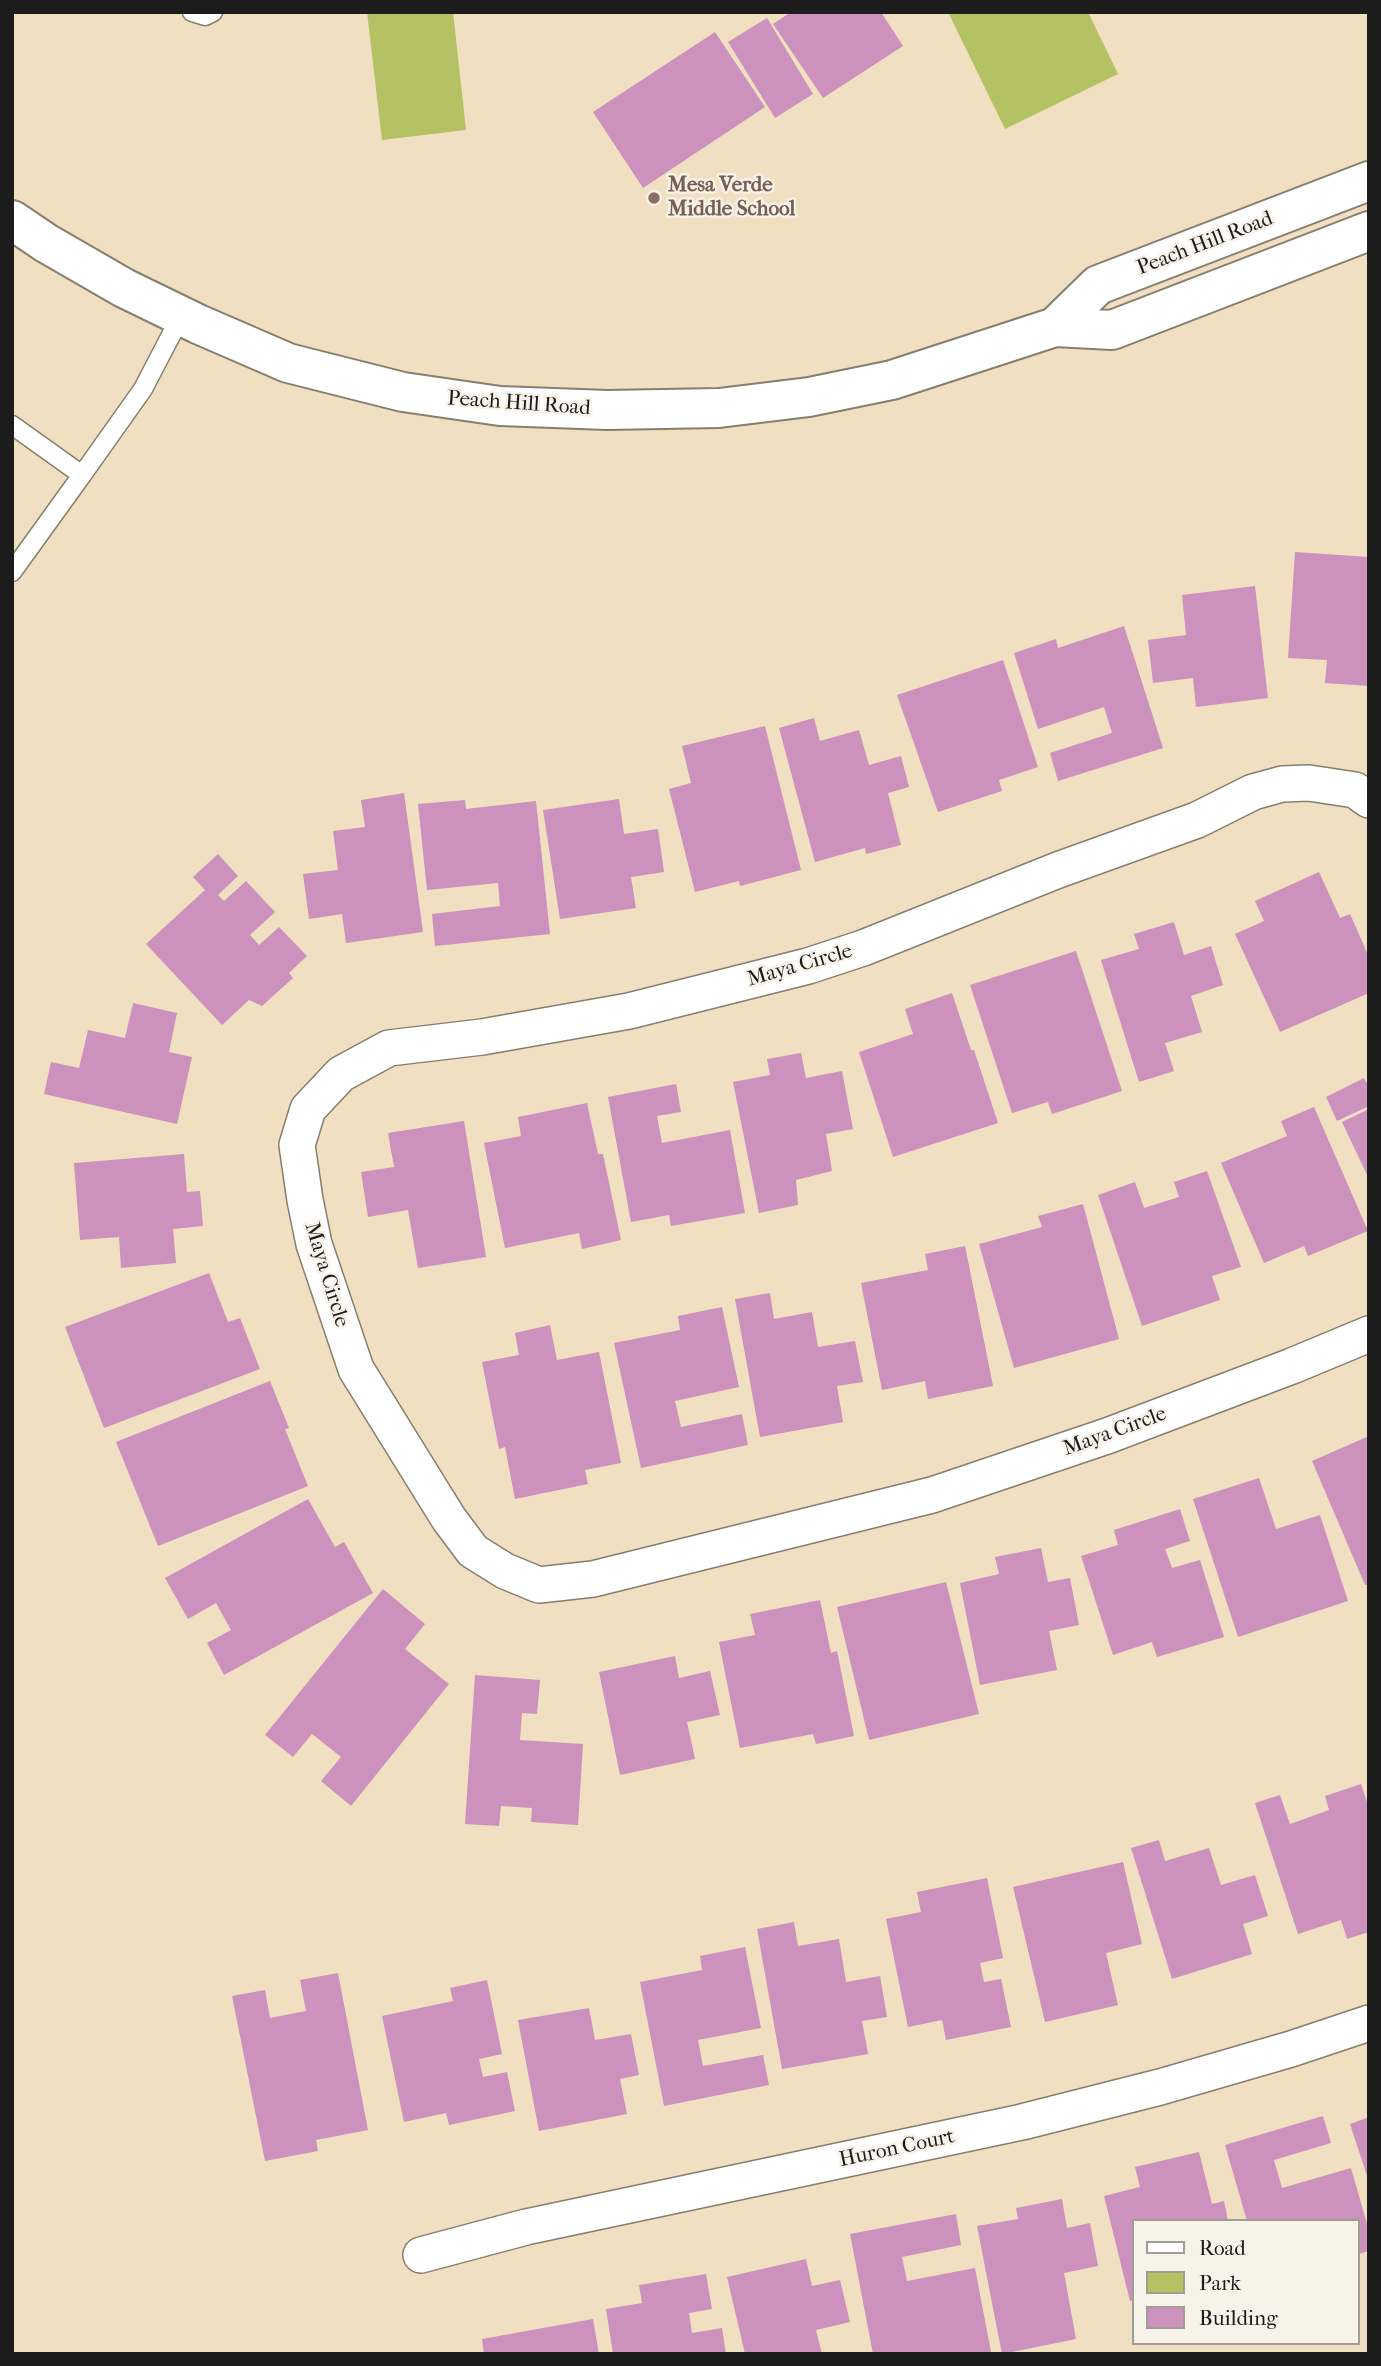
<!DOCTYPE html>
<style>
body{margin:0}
#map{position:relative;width:1381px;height:2366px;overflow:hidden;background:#f1dfc1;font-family:"IM FELL French Canon",serif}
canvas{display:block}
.frame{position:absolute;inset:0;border:14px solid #1c1c1c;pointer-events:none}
.legend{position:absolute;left:1132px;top:2219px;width:228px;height:126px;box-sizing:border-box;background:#f7f3e8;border:2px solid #9f9d96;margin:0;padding:9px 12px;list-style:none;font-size:21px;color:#1c1c1c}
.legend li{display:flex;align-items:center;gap:14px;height:35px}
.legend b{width:35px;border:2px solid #9f9d96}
</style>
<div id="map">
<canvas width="1381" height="2366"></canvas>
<div class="frame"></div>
<ul class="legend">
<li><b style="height:9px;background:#fff"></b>Road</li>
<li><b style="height:19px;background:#b5c264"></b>Park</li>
<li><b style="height:19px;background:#cc91bc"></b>Building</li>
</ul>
</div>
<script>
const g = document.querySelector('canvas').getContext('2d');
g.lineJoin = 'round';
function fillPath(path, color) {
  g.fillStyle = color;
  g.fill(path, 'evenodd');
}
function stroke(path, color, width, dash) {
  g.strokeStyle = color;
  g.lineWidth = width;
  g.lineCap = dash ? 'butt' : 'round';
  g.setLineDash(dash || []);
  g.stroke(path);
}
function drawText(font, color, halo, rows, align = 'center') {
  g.font = font + ' "IM FELL French Canon",serif';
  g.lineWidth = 5;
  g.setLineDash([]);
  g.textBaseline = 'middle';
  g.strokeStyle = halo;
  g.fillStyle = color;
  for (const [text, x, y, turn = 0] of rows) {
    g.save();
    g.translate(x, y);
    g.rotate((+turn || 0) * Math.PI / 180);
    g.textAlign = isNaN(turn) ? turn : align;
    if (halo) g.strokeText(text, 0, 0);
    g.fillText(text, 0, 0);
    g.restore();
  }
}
const green = new Path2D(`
 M 367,12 L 453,12 L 466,130 L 382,140 Z
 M 948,12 L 1088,12 L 1118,74 L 1005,129 Z`);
const building = new Path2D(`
 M 791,12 L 881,12 L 903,46 L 823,98 L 773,24 Z
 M 767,18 L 813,94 L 775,118 L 728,42 Z
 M 715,32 L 765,107 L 643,188 L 593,112 Z
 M 1295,552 L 1369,557 L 1369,686 L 1325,683 L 1327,660 L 1288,658 Z
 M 1255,586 L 1268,698 L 1196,707 L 1193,678 L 1153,683 L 1148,640 L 1186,635 L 1182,595 Z
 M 1124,626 L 1163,748 L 1058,781 L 1050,753 L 1112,733 L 1104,707 L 1038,729 L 1014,653 L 1056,639 L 1058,648 Z
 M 1003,660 L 1038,767 L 999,780 L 1002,791 L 938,812 L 897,695 Z
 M 814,718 L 820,741 L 859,730 L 869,765 L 901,756 L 909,787 L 888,793 L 901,845 L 866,854 L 865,848 L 815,862 L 779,728 Z
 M 765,726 L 801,870 L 740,886 L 739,881 L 695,892 L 669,789 L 691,783 L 682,746 Z
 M 404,793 L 423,932 L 346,943 L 342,914 L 309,919 L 303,874 L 338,870 L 333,831 L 365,827 L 361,800 Z
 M 619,799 L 624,834 L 658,829 L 664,872 L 631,877 L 636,908 L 560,919 L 543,810 Z
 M 465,800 L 466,809 L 536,801 L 550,934 L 435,946 L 432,914 L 500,906 L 498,883 L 427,890 L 418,804 Z
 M 218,854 L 238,876 L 218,895 L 224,901 L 246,881 L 275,912 L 250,935 L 259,945 L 279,927 L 307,956 L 289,973 L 293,978 L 262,1006 L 249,1000 L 222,1025 L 146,944 L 205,890 L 193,877 Z
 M 1319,872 L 1340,918 L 1350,914 L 1369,957 L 1369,993 L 1280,1032 L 1235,934 L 1264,921 L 1255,901 Z
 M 1174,922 L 1184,955 L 1211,946 L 1223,985 L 1191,996 L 1202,1032 L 1165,1043 L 1174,1071 L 1139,1082 L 1101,960 L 1139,949 L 1134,934 Z
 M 1076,951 L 1122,1091 L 1052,1114 L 1048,1102 L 1012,1113 L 970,985 Z
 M 952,993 L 971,1050 L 974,1050 L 998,1123 L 893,1157 L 859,1052 L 913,1034 L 905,1009 Z
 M 133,1003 L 177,1013 L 169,1052 L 192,1057 L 177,1124 L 44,1094 L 51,1062 L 79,1068 L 88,1030 L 125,1038 Z
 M 801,1053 L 806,1078 L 842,1071 L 853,1129 L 826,1134 L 832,1171 L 796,1180 L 798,1205 L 759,1213 L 733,1082 L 770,1075 L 767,1059 Z
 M 1364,1078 L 1369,1087 L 1369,1106 L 1337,1121 L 1326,1097 Z
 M 676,1084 L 681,1112 L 657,1116 L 662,1143 L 730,1130 L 745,1213 L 671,1226 L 669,1215 L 631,1222 L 608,1097 Z
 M 587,1103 L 598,1154 L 603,1154 L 621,1240 L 582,1249 L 579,1233 L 505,1248 L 484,1143 L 521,1136 L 518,1117 Z
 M 1314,1107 L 1368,1231 L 1308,1256 L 1304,1246 L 1264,1263 L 1221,1163 L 1287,1136 L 1281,1121 Z
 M 1369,1109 L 1369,1179 L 1342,1122 Z
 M 464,1121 L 486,1257 L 418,1268 L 408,1210 L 368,1217 L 361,1172 L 394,1167 L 388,1133 Z
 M 184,1154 L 187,1192 L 200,1191 L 203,1226 L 173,1229 L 176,1263 L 121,1268 L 119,1237 L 80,1240 L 74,1163 Z
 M 1207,1171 L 1241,1267 L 1212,1276 L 1220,1300 L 1142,1326 L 1098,1195 L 1135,1182 L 1144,1208 L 1179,1197 L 1174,1182 Z
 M 1083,1204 L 1119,1339 L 1014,1368 L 979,1244 L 1042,1227 L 1038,1216 Z
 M 965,1246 L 993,1386 L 928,1399 L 925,1381 L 882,1390 L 861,1283 L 928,1270 L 925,1254 Z
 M 209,1273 L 228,1322 L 240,1318 L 260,1369 L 104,1428 L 65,1327 Z
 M 770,1293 L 774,1319 L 812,1312 L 818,1347 L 855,1341 L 863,1382 L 837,1386 L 843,1422 L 760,1437 L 735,1299 Z
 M 722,1307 L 739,1387 L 675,1401 L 681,1427 L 742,1414 L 748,1445 L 641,1468 L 614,1343 L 680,1330 L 678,1316 Z
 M 550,1325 L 557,1360 L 599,1352 L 621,1463 L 585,1470 L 588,1484 L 515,1499 L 505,1447 L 499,1449 L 482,1362 L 519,1355 L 515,1333 Z
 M 270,1381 L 289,1428 L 285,1429 L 308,1486 L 158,1546 L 116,1442 Z
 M 1369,1436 L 1369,1584 L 1365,1585 L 1312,1461 Z
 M 1259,1478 L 1276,1529 L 1320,1515 L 1348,1601 L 1238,1637 L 1193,1499 Z
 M 308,1499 L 335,1547 L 344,1542 L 373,1593 L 224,1675 L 207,1643 L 231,1630 L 216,1603 L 188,1619 L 165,1578 Z
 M 1180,1509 L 1190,1541 L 1165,1549 L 1172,1568 L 1200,1560 L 1224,1637 L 1157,1657 L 1152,1642 L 1113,1655 L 1081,1556 L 1118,1545 L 1114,1530 Z
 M 1041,1548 L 1048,1582 L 1070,1578 L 1079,1625 L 1049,1631 L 1057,1670 L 980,1685 L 960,1583 L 999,1574 L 995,1557 Z
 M 946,1582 L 979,1714 L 869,1740 L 837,1607 Z
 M 383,1589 L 425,1624 L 405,1649 L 449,1684 L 351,1806 L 321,1781 L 341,1757 L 312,1734 L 293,1757 L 265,1735 Z
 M 820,1600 L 831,1653 L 837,1651 L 854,1736 L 816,1744 L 813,1734 L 740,1748 L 719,1642 L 755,1635 L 750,1614 Z
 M 675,1656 L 679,1678 L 710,1671 L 720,1715 L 687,1722 L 695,1759 L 620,1775 L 599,1672 Z
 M 475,1675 L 540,1680 L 537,1714 L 522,1713 L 520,1740 L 583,1744 L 578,1825 L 531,1822 L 532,1808 L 501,1806 L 499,1826 L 465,1824 Z
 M 1361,1784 L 1369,1808 L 1369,1932 L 1347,1939 L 1341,1920 L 1298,1934 L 1255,1803 L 1280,1795 L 1290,1824 L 1329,1810 L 1325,1796 Z
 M 1159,1840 L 1165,1861 L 1209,1848 L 1221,1885 L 1255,1875 L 1268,1916 L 1243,1924 L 1252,1954 L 1172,1979 L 1131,1848 Z
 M 1123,1862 L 1142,1944 L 1106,1953 L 1118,2005 L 1045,2022 L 1013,1887 Z
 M 987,1878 L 1003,1958 L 980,1963 L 984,1982 L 1001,1979 L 1011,2027 L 946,2040 L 942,2020 L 908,2027 L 886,1919 L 921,1912 L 917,1892 Z
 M 794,1922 L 798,1946 L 839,1939 L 846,1982 L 880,1976 L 887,2017 L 862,2021 L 868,2054 L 782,2069 L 757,1929 Z
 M 745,1947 L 761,2028 L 698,2040 L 703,2066 L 763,2055 L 769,2085 L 664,2106 L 640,1982 L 702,1970 L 700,1956 Z
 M 338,1973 L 368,2130 L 316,2140 L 318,2151 L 265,2161 L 232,1996 L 265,1990 L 270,2018 L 306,2011 L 300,1980 Z
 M 487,1980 L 502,2054 L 479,2059 L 483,2077 L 507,2072 L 515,2111 L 449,2125 L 446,2113 L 404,2122 L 382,2016 L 453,2001 L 450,1988 Z
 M 589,2008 L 595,2040 L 631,2034 L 639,2075 L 620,2079 L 627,2114 L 539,2131 L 518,2020 Z
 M 1323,2116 L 1331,2143 L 1274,2160 L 1282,2188 L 1351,2168 L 1369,2231 L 1369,2251 L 1358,2254 L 1358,2221 L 1247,2221 L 1225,2145 Z
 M 1369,2117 L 1369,2179 L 1368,2179 L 1350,2124 Z
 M 1199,2152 L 1212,2204 L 1224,2201 L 1228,2221 L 1134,2221 L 1134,2300 L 1130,2301 L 1104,2196 L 1140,2187 L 1135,2167 Z
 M 1062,2199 L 1067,2228 L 1090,2223 L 1098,2266 L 1064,2273 L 1076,2339 L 1002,2354 L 977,2226 L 1018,2219 L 1016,2208 Z
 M 956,2214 L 961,2245 L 902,2257 L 907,2281 L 975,2268 L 991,2352 L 873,2354 L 850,2234 Z
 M 806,2259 L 812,2286 L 840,2280 L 850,2322 L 816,2330 L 822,2354 L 745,2354 L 727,2277 Z
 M 706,2274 L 712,2309 L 689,2313 L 692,2333 L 722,2328 L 726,2354 L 613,2354 L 606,2309 L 642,2303 L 639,2285 Z
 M 593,2319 L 599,2354 L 484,2354 L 482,2339 Z`);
const lane = new Path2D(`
 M 192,12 L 205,16 L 213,12
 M 12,425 L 82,475 L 143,389 L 181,316
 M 12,572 L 82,475`);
const street = new Path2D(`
 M 1369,800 L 1355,790 L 1309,783 L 1282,784 L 1253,792 L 1197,820 L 1058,870 L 863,948 L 808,966 L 629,1011 L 482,1037 L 389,1048 L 341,1074 L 308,1109 L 297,1145 L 305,1200 L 314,1244 L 356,1369 L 449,1519 L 473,1551 L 505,1571 L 539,1585 L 593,1579 L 932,1495 L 1107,1436 L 1292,1366 L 1369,1334
 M 421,2255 L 526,2227 L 1022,2122 L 1160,2087 L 1291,2049 L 1369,2023`);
const secondary = new Path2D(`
 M 12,220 L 46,243 L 124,288 L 198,324 L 288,363 L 403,392 L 500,406 L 607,410 L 719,408 L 809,397 L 892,380 L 1055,327 L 1112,330 L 1369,231
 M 1055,327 L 1098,285 L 1369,181`);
const markers = [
 [654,198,7,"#8d6e63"]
];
const educationNames = [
 ["Mesa Verde",668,186],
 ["Middle School",668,210]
];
const streetNames = [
 ["Peach Hill Road",1205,244,-21],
 ["Peach Hill Road",519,404,4],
 ["Maya Circle",800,966,-16],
 ["Maya Circle",326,1275,73],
 ["Maya Circle",1115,1432,-20],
 ["Huron Court",897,2149,-12]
];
fillPath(green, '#b5c264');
fillPath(building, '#cc91bc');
stroke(lane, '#867e6e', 21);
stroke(street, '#867e6e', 38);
stroke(secondary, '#867e6e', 42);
stroke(lane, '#fff', 18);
stroke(street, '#fff', 35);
stroke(secondary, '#fff', 38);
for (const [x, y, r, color] of markers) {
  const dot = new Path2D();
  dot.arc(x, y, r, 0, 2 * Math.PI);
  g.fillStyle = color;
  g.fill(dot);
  stroke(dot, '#f7f3e8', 2.5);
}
drawText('bold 21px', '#785e54', '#f7f3e8', educationNames, 'left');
drawText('21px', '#1c1c1c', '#f7f3e8', streetNames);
</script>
